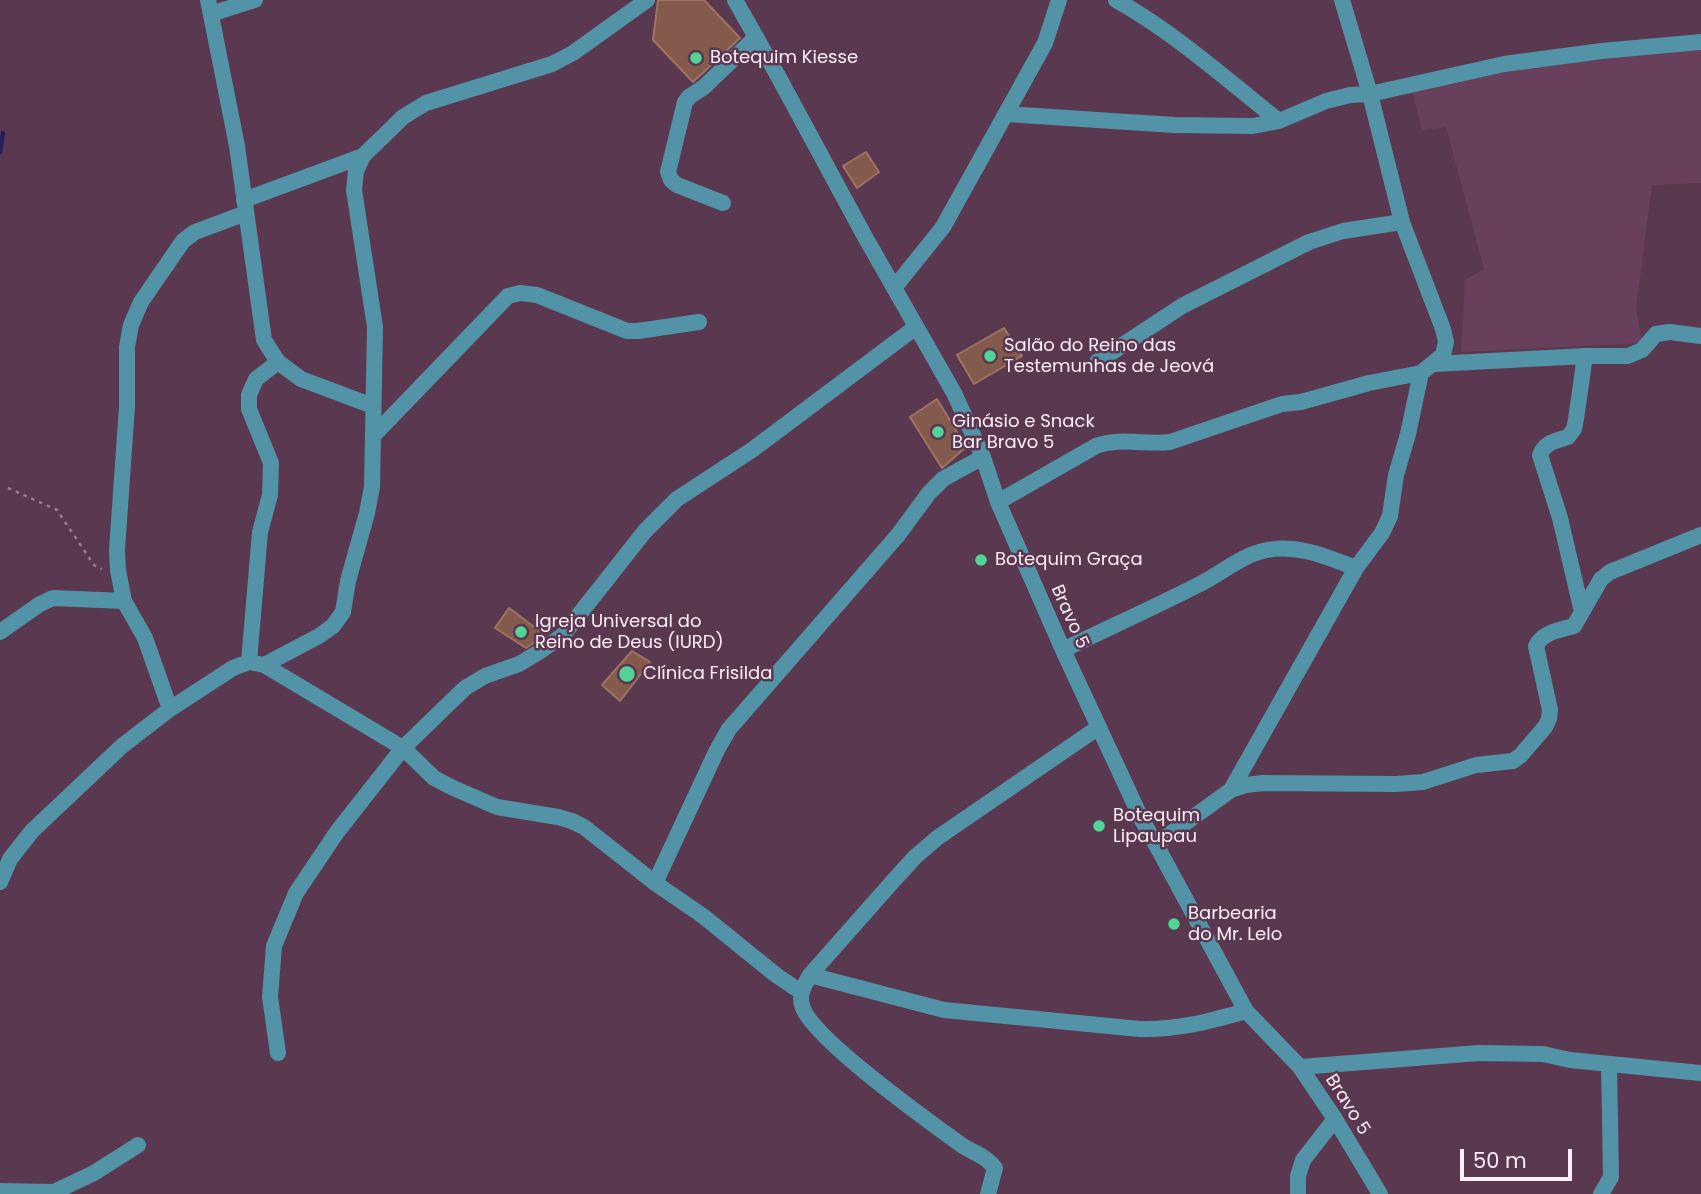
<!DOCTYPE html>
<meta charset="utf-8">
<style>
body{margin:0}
#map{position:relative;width:1701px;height:1194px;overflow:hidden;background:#5a384f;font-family:Poppins,sans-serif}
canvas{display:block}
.scale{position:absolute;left:1460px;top:1149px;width:112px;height:32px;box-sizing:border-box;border:4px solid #ffedf8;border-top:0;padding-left:9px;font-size:21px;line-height:24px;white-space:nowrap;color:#ffedf8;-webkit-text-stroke:5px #5a384f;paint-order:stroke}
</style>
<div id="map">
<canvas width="1701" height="1194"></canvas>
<div class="scale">50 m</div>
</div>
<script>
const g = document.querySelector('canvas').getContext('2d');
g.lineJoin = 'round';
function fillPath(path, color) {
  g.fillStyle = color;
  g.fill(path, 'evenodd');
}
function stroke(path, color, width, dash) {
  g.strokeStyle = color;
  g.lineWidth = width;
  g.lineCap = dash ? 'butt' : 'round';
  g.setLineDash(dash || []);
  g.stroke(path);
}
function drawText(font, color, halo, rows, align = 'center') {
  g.font = font + ' Poppins,sans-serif';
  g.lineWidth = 5;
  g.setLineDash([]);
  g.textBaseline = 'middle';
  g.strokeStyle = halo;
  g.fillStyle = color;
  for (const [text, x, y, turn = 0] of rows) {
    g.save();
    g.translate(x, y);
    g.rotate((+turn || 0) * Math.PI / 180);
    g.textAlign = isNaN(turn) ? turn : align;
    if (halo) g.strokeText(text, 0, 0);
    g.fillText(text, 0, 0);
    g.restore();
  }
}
const built = new Path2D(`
 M 1701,50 L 1701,183 L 1652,185 L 1636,308 L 1642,343 L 1461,352 L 1465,280 L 1484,269 L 1446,127 L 1422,130 L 1412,91 L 1532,66 Z`);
const stream = new Path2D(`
 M 0,152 L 3,133`);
const building = new Path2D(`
 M 658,0 L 704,0 L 740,38 L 693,82 L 653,40 Z
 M 866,152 L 879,172 L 857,188 L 843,166 Z
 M 1004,328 L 1022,356 L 974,384 L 957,355 Z
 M 937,399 L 966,447 L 942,468 L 910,417 Z
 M 509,608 L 545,635 L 526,648 L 495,628 Z
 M 632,651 L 650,662 L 620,701 L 602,685 Z`);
const path = new Path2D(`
 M 8,488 L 57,510 L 94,565 L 102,569`);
const minor = new Path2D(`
 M 208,0 L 237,146 L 264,340 L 278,362 L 301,379 L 373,406
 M 735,0 L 778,76 L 864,235 L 954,393 L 983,457 L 998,502 L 1063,650 L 1141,818 L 1160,852 L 1246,1011 L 1300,1067 L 1335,1119 L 1380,1194
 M 1116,0 C 1175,33 1226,79 1279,121
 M 211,14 L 255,0
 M 1006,114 L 1174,125 L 1253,126 L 1279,121 L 1326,101 L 1350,95 L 1370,94 L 1504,64 L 1602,51 L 1701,42
 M 244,200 L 363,156
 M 723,203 L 677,185 L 671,180 L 668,172 L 685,102 L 689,97 L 704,87 L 756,37
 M 894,288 L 943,227 L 1045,43 L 1059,0
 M 1097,362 L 1182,306 L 1309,242 L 1343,231 L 1402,222
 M 1434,364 L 1585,356 L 1628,356 L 1642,350 L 1656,334 L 1670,332 L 1701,336
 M 373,436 L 508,296 L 520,293 L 537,295 L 627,331 L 638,331 L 699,322
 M 998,502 L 1096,446 C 1120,437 1146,445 1170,442 L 1282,404 L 1301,402 L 1369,383 L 1421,373 L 1443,355 L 1446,342 L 1443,329 L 1402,222 L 1370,94 L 1342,0
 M 1582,612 L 1560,518 L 1540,455 C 1545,442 1556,441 1568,437 L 1574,429 L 1576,419 L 1585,356
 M 0,632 L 40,604 L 53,598 L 124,601
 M 1063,650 C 1108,628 1155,607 1200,584 C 1222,573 1241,555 1267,550 C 1299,544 1327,557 1356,568
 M 249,662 L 260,532 L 270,495 L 271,463 L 249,409 L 249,395 L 256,379 L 278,362
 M 264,665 L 319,636 L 333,626 L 343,612 L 348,581 L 367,513 L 372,487 L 375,327 L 354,190 L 356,171 L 363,156 L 403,117 L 426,103 L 552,64 L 573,53 L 647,0
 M 170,709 L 145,638 L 124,601 L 118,570 L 117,550 L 127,406 L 127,347 L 131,325 L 141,302 L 183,241 L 195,232 L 246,213
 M 1231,790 L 1356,568 L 1382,533 L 1390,516 L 1396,475 L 1408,434 L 1421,373
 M 1156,844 L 1231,790 L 1246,785 L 1263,783 L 1396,784 L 1423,782 L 1476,765 L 1513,761 L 1521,755 L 1545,727 L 1549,719 L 1550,710 L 1536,646 C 1543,632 1560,630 1574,626 L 1601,579 L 1610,572 L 1701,535
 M 0,882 L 10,859 L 32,831 L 122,746 L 170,709 L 233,668 L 249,662 L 264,665 L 403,748 L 434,778 L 451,787 L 497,807 L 558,817 L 572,821 L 584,827 L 655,883 L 703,916 L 776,975 L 801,992
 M 655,883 L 717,750 L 729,729 L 898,535 L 929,493 L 943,479 L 983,457
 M 810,975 L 944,1010 L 1140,1029 C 1179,1030 1210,1021 1246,1011
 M 278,1053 L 270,997 L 274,946 L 296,893 L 337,832 L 403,748 L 465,688 L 485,676 L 519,664 L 539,652 L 563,635 L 645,531 L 677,499 L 752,450 L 916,327
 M 1300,1067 L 1479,1053 L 1543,1054 L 1570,1060 L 1701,1073
 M 0,1191 L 54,1192 L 94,1173 L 138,1145
 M 988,1194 L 995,1168 C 984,1154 974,1154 960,1144 C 931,1123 808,1035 802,1005 C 799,993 804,986 810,975 L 894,880 L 915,857 L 937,838 L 1099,727
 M 1298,1194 L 1298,1176 L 1303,1160 L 1335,1119
 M 1601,1194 L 1611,1177 L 1609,1064`);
const markers = [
 [696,58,7,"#52d397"],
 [990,356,7,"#52d397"],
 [938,432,7,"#52d397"],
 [981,560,7,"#52d397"],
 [521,632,7,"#52d397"],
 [627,674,9,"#52d397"],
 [1099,826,7,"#52d397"],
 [1174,924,7,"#52d397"]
];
const poiNames = [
 ["Botequim Kiesse",710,58],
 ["Salão do Reino das",1004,346],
 ["Testemunhas de Jeová",1004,367],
 ["Ginásio e Snack",952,422],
 ["Bar Bravo 5",952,443],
 ["Botequim Graça",995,560],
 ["Igreja Universal do",535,622],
 ["Reino de Deus (IURD)",535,643],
 ["Clínica Frisilda",643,674],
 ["Botequim",1113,816],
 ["Lipaupau",1113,837],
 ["Barbearia",1188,914],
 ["do Mr. Lelo",1188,935]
];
const streetNames = [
 ["Bravo 5",1069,617,66],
 ["Bravo 5",1347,1105,58]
];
fillPath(built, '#69405c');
stroke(stream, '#23205b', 4.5);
fillPath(building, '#835a4b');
stroke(building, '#9e7364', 2);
stroke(path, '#997e90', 2.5, [3.5, 5]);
stroke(minor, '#5293a7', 16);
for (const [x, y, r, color] of markers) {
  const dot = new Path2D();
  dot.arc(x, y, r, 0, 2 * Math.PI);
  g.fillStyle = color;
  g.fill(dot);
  stroke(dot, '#5a384f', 2.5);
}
drawText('18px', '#ffedf8', '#5a384f', poiNames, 'left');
drawText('18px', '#ffedf8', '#5a384f', streetNames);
</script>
